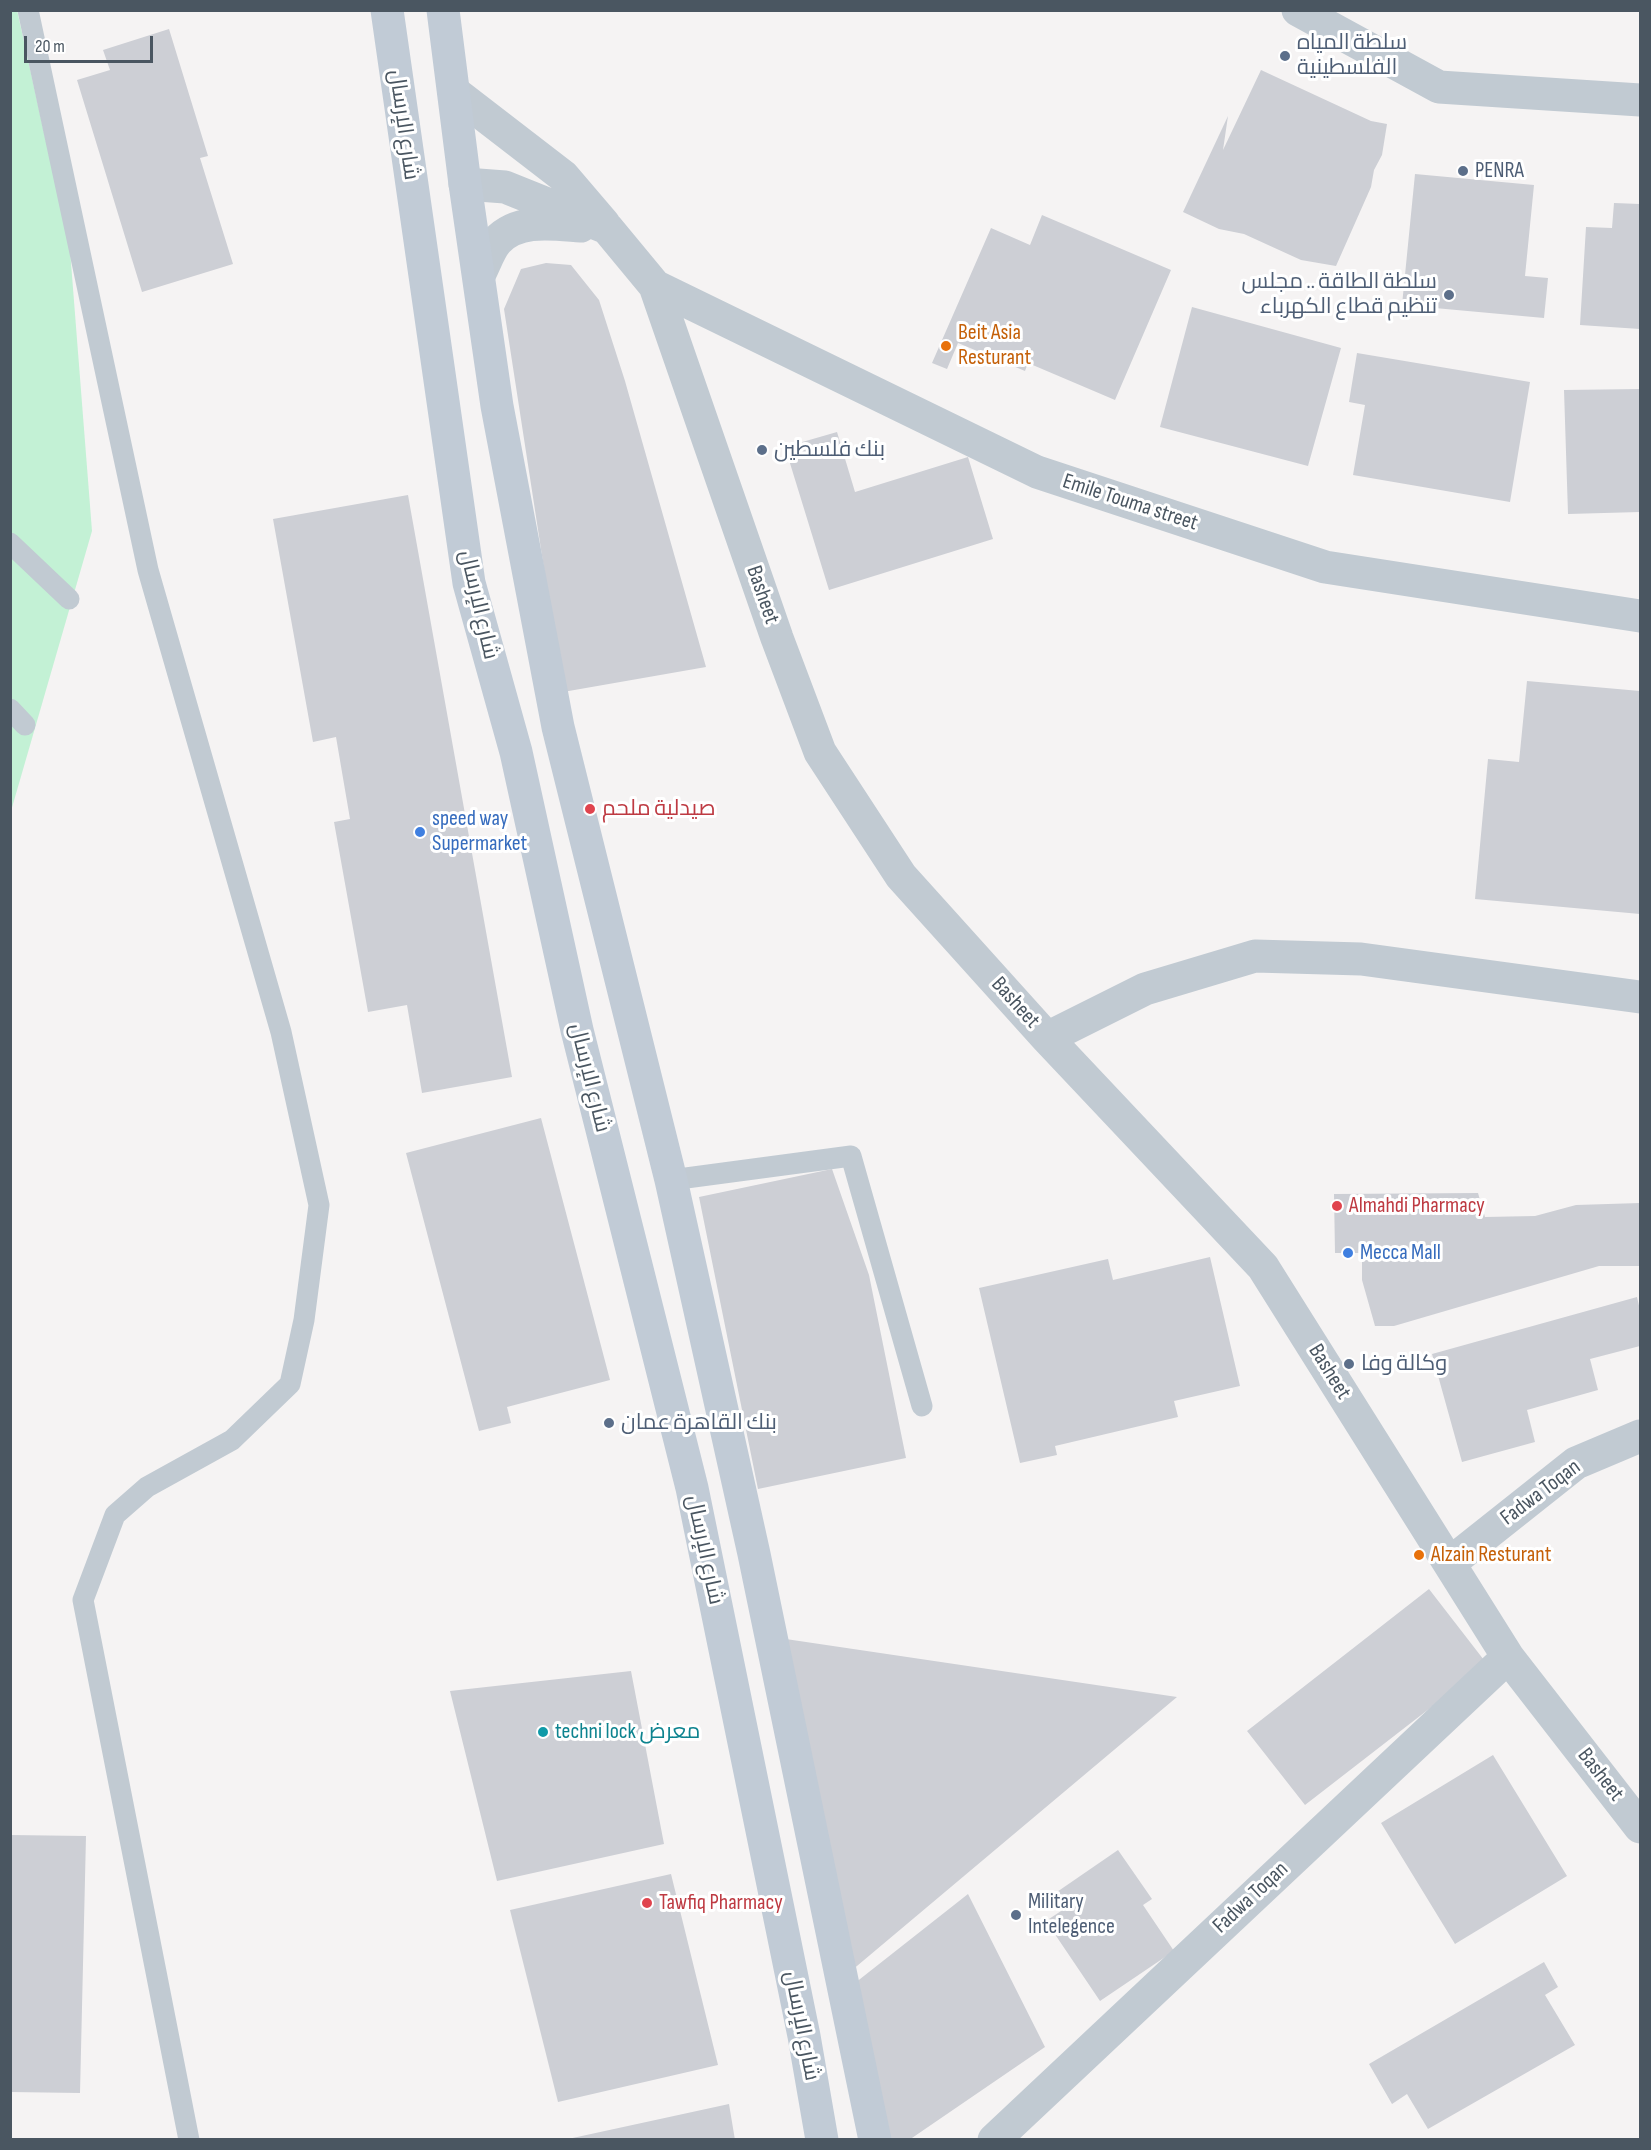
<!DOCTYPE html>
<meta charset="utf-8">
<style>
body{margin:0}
#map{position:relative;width:1651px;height:2150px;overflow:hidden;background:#f5f3f3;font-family:"Sofia Sans Condensed",sans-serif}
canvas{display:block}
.frame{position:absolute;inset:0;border:12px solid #4a5661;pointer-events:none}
.scale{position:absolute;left:24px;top:36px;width:129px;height:27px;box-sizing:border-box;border:3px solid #4a5661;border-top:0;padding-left:8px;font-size:18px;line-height:21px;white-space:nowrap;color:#4a5661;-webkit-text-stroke:4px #fff;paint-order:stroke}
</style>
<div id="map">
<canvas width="1651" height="2150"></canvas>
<div class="frame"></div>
<div class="scale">20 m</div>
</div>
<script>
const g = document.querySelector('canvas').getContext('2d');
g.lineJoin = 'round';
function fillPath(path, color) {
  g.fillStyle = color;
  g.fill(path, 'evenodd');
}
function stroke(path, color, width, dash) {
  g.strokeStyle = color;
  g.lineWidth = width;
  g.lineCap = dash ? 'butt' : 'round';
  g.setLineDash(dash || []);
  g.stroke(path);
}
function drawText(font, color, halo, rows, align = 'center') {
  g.font = font + ' "Sofia Sans Condensed",Cairo,sans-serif';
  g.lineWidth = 6;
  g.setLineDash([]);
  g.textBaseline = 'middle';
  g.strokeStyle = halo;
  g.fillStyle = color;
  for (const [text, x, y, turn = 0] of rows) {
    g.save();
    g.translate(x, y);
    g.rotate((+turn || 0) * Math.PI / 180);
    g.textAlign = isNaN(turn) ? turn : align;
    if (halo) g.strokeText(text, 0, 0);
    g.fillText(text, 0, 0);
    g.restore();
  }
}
const green = new Path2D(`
 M 17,10 L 70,250 L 92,531 L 11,811 L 10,11 Z`);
const building = new Path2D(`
 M 169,29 L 208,156 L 200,158 L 233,264 L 142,292 L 77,80 L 110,70 L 103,50 Z
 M 1261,70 L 1371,121 L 1387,124 L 1382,155 L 1374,170 L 1371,187 L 1336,266 L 1301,260 L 1244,234 L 1219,229 L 1183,212 L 1228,116 L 1223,150 Z
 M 1415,174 L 1534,185 L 1525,276 L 1548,278 L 1544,318 L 1402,305 Z
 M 1614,203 L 1640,204 L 1640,329 L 1580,325 L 1586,227 L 1612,228 Z
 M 1042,215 L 1171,270 L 1115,400 L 1028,363 L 1025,371 L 958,343 L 947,369 L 932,363 L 991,228 L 1030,245 Z
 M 546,263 L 571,265 L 599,300 L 625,381 L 706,667 L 563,692 L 504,309 L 521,269 Z
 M 1192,307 L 1341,348 L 1308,466 L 1160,427 Z
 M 1357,353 L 1530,382 L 1510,502 L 1353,475 L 1365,405 L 1349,402 Z
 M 1640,389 L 1640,512 L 1568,514 L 1564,390 Z
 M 837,432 L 855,492 L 968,457 L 993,539 L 829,590 L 785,447 Z
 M 408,495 L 512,1077 L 422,1093 L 407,1005 L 368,1012 L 334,822 L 350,819 L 336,737 L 313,742 L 273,519 Z
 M 1527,681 L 1640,691 L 1640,914 L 1475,899 L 1488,759 L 1519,762 Z
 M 541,1118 L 610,1380 L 507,1407 L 511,1423 L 479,1431 L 406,1153 Z
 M 832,1169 L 869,1275 L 906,1458 L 758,1489 L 699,1197 Z
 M 1478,1193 L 1485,1217 L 1535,1216 L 1576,1205 L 1640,1203 L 1640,1266 L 1599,1266 L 1394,1326 L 1375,1326 L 1362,1280 L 1362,1253 L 1335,1253 L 1334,1194 Z
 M 1210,1257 L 1240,1386 L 1174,1401 L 1178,1417 L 1055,1446 L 1057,1455 L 1020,1463 L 979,1288 L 1108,1259 L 1113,1280 Z
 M 1637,1297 L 1640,1310 L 1640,1346 L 1590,1359 L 1598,1390 L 1527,1410 L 1535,1442 L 1462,1462 L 1432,1354 Z
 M 1429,1589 L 1487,1664 L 1305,1805 L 1247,1731 Z
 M 779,1638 L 1177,1697 L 851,1971 Z
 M 631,1671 L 664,1844 L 497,1881 L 450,1691 Z
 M 1493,1755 L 1567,1876 L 1455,1944 L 1381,1823 Z
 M 10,1835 L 86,1836 L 80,2093 L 10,2092 Z
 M 1118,1850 L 1152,1899 L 1143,1905 L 1174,1951 L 1100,2001 L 1046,1921 L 1064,1909 L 1054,1894 Z
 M 671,1874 L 718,2065 L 558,2102 L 510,1910 Z
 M 968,1894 L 1045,2047 L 909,2140 L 876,2140 L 855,1983 Z
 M 1544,1962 L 1558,1987 L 1545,1995 L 1575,2045 L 1428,2129 L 1407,2094 L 1392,2104 L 1369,2064 Z
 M 729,2104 L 735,2140 L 568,2140 L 568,2139 Z`);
const lane = new Path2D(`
 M 28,10 L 148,570 L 281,1032 L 319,1205 L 304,1320 L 290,1384 L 232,1440 L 147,1487 L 115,1515 L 83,1600 L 189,2140
 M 10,543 L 69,599
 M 10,709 L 25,725
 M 671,1180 L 851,1156 L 922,1406`);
const street = new Path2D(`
 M 1298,10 L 1439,87 L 1640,100
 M 454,92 L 563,176 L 604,224
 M 465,184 L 505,187 L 607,228 L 655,286 L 777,638 L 820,752 L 901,876 L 1047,1038 L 1263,1267 L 1508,1657 L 1640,1827
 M 479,275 C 485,264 489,250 497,241 C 518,218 553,224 581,226
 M 655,286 L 1037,472 L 1325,567 L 1640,616
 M 1047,1038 L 1145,989 L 1255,956 L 1361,959 L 1640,997
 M 1450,1563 L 1576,1463 L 1640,1436
 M 994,2140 L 1508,1657`);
const secondary = new Path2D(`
 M 387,10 L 469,583 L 516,752 L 577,1030 L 692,1488 L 804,2036 L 822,2140
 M 443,10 L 465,184 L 497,406 L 558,727 L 671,1180 L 754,1554 L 875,2140`);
const markers = [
 [1285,56,6,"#5c6f8a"],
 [1463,171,6,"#5c6f8a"],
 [1449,295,6,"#5c6f8a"],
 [946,346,6,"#e8710a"],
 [762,450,6,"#5c6f8a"],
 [590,809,6,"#e0444e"],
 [420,832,6,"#3f7fe0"],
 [1337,1206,6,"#e0444e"],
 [1348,1253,6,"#3f7fe0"],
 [1349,1364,6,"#5c6f8a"],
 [609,1423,6,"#5c6f8a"],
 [1419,1555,6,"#e8710a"],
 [543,1732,6,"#0f9aa8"],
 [647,1903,6,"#e0444e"],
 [1016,1915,6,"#5c6f8a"]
];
const serviceNames = [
 ["سلطة المياه",1297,43],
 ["الفلسطينية",1297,68],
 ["PENRA",1475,171],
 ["سلطة الطاقة .. مجلس",1437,282,"right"],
 ["تنظيم قطاع الكهرباء",1437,307,"right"],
 ["بنك فلسطين",774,450],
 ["وكالة وفا",1361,1364],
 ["بنك القاهرة عمان",621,1423],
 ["Military",1028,1902],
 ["Intelegence",1028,1927]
];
const streetNames = [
 ["شارع الإرسال",403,125,82],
 ["Emile Touma street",1130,503,18],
 ["Basheet",762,595,71],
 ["شارع الإرسال",478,605,77],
 ["Basheet",1015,1003,48],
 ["شارع الإرسال",589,1078,76],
 ["Basheet",1329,1372,58],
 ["Fadwa Toqan",1541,1493,-37],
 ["شارع الإرسال",704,1550,78],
 ["Basheet",1600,1775,52],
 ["Fadwa Toqan",1251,1898,-43],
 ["شارع الإرسال",801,2026,79]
];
const foodNames = [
 ["Beit Asia",958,333],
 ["Resturant",958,358],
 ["Alzain Resturant",1431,1555]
];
const healthNames = [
 ["صيدلية ملحم",602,809],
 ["Almahdi Pharmacy",1349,1206],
 ["Tawfiq Pharmacy",659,1903]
];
const shopNames = [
 ["speed way",432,819],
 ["Supermarket",432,844],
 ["Mecca Mall",1360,1253]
];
const cultureNames = [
 ["techni lock معرض",555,1732]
];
fillPath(green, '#c3f1d5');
fillPath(building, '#cdcfd5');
stroke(lane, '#c1cad2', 21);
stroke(street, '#c1cad2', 33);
stroke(secondary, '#c1cbd6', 33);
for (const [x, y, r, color] of markers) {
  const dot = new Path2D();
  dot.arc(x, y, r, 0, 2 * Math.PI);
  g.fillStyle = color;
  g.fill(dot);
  stroke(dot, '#fff', 2);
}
drawText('22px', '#4e5e75', '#fff', serviceNames, 'left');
drawText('22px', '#4a5661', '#fff', streetNames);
drawText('22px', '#c56008', '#fff', foodNames, 'left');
drawText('22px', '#be3a42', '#fff', healthNames, 'left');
drawText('22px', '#366cbe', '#fff', shopNames, 'left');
drawText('22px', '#0d838f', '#fff', cultureNames, 'left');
</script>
